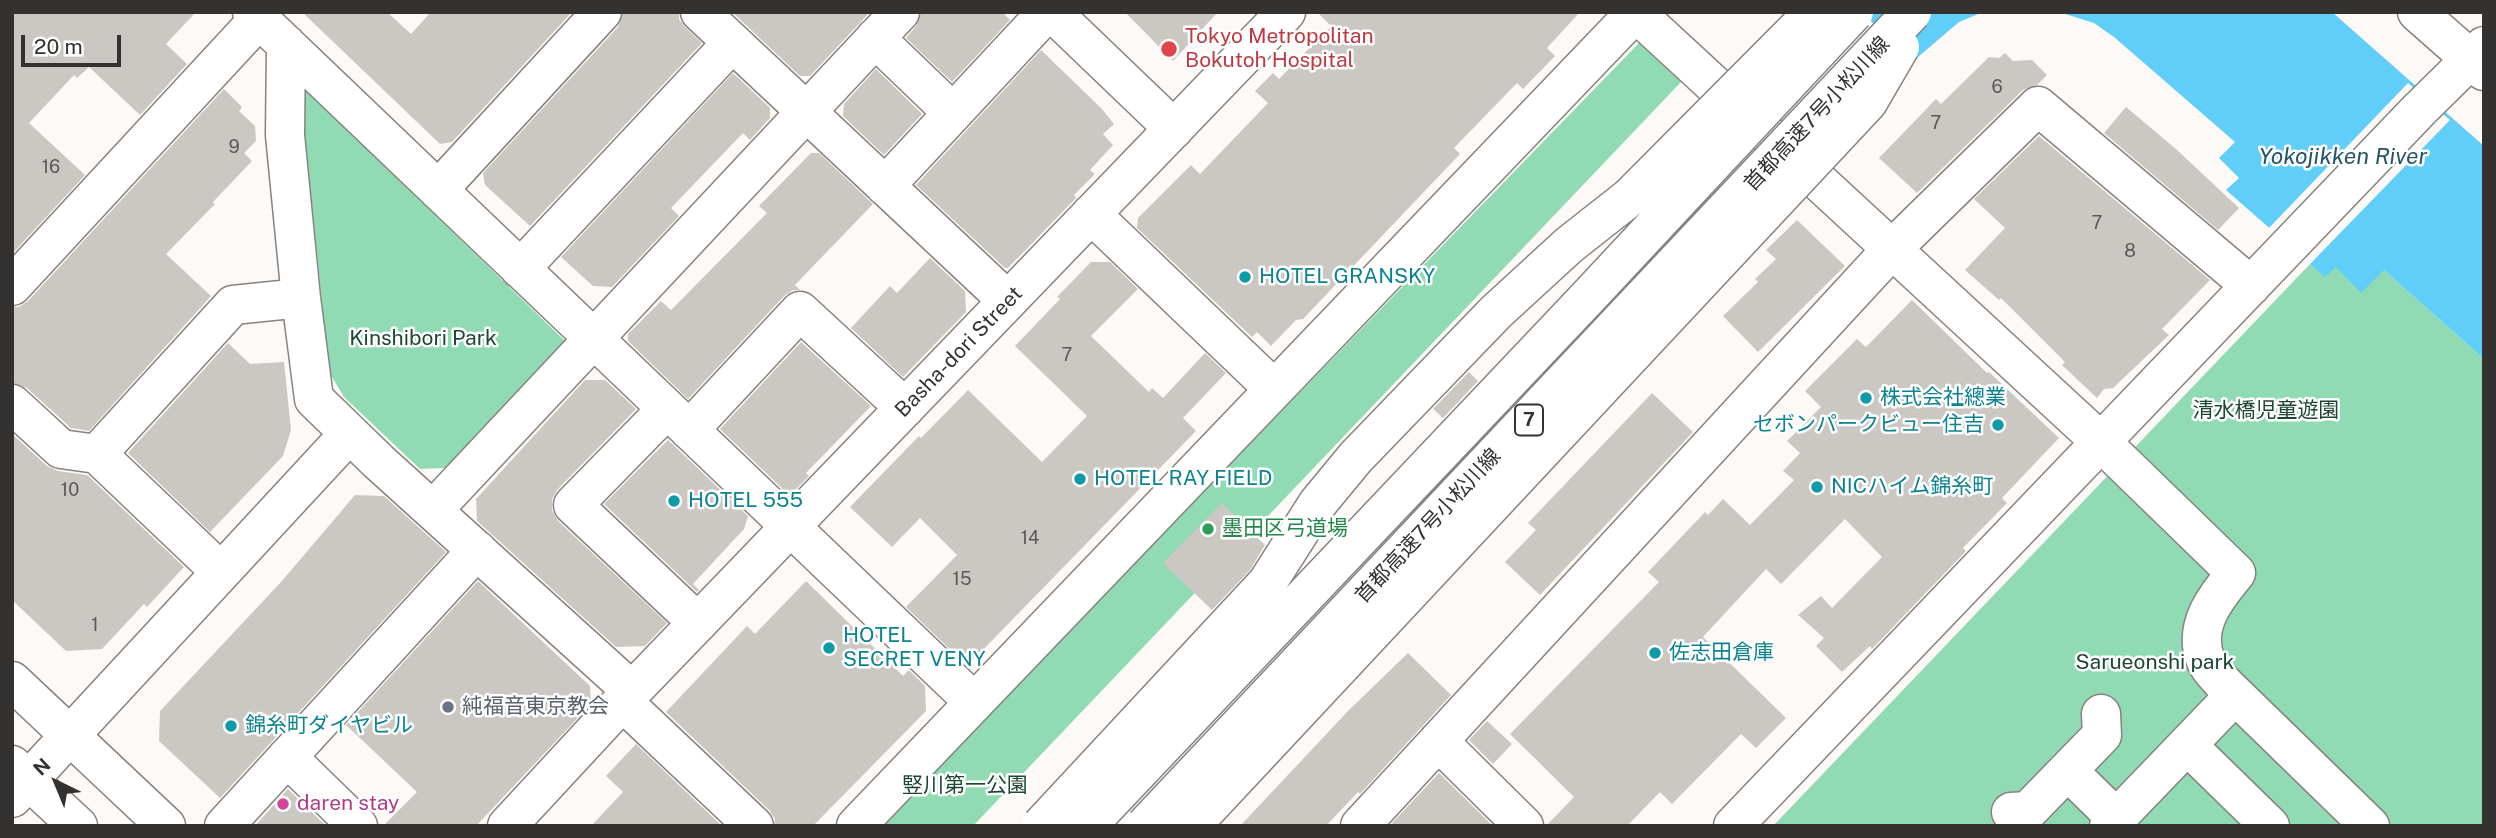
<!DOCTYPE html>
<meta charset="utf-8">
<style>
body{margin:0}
#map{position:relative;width:2496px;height:838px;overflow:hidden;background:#fdf9f6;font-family:"Public Sans",sans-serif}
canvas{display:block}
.frame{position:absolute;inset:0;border:14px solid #343231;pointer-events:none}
.north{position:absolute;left:21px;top:747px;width:70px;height:70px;-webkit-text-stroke:5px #fff;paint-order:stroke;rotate:317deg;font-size:19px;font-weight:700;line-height:28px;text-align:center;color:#343231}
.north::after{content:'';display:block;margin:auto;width:24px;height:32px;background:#343231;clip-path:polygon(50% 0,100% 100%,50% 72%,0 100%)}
.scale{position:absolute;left:21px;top:35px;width:100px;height:32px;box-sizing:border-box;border:4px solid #343231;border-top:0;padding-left:9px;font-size:21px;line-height:24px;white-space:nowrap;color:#343231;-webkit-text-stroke:5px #fff;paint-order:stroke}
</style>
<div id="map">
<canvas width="2496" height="838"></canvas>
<div class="frame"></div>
<div class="north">N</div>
<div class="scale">20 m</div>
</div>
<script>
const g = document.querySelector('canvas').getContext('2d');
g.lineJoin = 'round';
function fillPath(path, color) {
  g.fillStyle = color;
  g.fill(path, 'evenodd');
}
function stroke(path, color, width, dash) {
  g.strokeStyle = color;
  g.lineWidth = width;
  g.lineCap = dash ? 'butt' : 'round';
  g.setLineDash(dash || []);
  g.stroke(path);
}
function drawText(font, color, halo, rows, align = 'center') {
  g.font = font + ' "Public Sans","Noto Sans JP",sans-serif';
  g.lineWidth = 5;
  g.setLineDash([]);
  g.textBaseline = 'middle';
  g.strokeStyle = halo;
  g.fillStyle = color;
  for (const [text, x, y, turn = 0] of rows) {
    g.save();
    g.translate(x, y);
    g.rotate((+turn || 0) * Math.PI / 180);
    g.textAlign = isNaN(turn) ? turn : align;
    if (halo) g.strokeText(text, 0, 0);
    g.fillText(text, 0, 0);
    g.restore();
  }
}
const green = new Path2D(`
 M 1639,43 L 1681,82 L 973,826 L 882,826 L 950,753 Z
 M 300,84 L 566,342 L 445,468 L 420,469 L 344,397 L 329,372 Z
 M 2310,264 L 2325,276 L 2336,266 L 2384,270 L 2484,359 L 2484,826 L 1773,826 Z`);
const water = new Path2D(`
 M 1862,12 L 1983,12 L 1959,22 L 1911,63 Z
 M 2059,12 L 2332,12 L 2484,146 L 2484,359 L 2384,270 L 2361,293 L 2336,267 L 2325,277 L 2226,190 L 2239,178 L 2219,158 L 2235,142 L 2114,37 L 2094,23 Z`);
const pier = new Path2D(`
 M 2408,83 L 2450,120 L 2310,264 L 2267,230 Z`);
const building = new Path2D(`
 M 12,12 L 196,12 L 166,44 L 187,64 L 140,115 L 89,67 L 77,78 L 74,75 L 29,123 L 85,175 L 12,254 Z
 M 302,12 L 387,12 L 411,34 L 431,12 L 572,12 L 452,142 L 440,144 Z
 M 623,12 L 679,12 L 679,19 L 685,27 L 702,43 L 530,226 L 485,185 L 483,173 L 618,27 Z
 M 732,12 L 870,12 L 810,76 L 800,76 Z
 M 921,12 L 1002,12 L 1010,20 L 952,82 L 906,38 L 916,26 Z
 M 1125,12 L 1218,12 L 1173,61 Z
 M 1317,12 L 1580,12 L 1547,48 L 1555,56 L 1523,89 L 1517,83 L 1454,148 L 1460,154 L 1303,319 L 1296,320 L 1271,346 L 1257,332 L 1252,337 L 1137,228 L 1138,218 L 1191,165 L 1200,174 L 1268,103 L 1255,91 L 1273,73 L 1279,79 L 1331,26 Z
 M 1041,50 L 1102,109 L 1114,124 L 1103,134 L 1113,145 L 1090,170 L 1095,174 L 1074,195 L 1076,198 L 1008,268 L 1005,268 L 916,185 Z
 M 2005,53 L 2013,61 L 2032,60 L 2047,75 L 2037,85 L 2023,90 L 1917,193 L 1879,158 L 1936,99 L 1941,104 L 1989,57 L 1999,58 Z
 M 876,69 L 922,114 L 884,155 L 843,116 L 844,104 Z
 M 733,73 L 770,108 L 770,118 L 750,140 L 743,133 L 671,208 L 679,216 L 612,287 L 593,286 L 561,257 Z
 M 224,89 L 242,107 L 239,111 L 255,126 L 256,141 L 244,153 L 252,161 L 213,202 L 215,204 L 166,254 L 211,296 L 89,431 L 71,428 L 27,388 L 12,383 L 12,307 L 19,307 L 28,301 Z
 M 2126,107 L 2176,149 L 2239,208 L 2218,230 L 2104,133 Z
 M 2039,136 L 2210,280 L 2162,329 L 2169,335 L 2113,388 L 2104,389 L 2097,398 L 2062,365 L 2065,362 L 2001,298 L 1999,300 L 1965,270 L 2005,228 L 1974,199 Z
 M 811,153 L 819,153 L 873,204 L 795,285 L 800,290 L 793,290 L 784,296 L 688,399 L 628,341 L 628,334 L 661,301 L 671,310 L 767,213 L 759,206 Z
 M 1797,220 L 1845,266 L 1758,352 L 1723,316 L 1758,282 L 1755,279 L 1776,259 L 1766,250 Z
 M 930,258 L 965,291 L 966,312 L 903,377 L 851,328 L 890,286 L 897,293 Z
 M 1091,262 L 1110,262 L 1138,289 L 1091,336 L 1149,392 L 1152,388 L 1163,398 L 1205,353 L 1226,373 L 1183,418 L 1196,431 L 974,659 L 962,661 L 906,607 L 957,555 L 920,518 L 892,547 L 850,507 L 919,436 L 921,438 L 968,390 L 1042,462 L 1087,416 L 1015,346 L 1060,299 L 1057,297 Z
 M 1912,300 L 1987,373 L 1989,372 L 2059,438 L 2002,498 L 2007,503 L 1963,548 L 1966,551 L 1872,649 L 1870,646 L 1842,672 L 1816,646 L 1824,638 L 1798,615 L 1821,596 L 1832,608 L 1882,557 L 1845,519 L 1781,584 L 1766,569 L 1703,637 L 1786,718 L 1756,748 L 1741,734 L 1672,804 L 1660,792 L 1627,826 L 1546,826 L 1574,797 L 1510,734 L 1659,582 L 1648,572 L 1705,512 L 1708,515 L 1723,499 L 1750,525 L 1794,480 L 1783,471 L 1800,453 L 1787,441 L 1821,407 L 1805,391 L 1857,339 L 1866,347 Z
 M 801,342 L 871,406 L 806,473 L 809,476 L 794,491 L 786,492 L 720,429 Z
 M 228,343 L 250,364 L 284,362 L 291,430 L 283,456 L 210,532 L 128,453 Z
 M 1469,372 L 1478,381 L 1443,418 L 1433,409 Z
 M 585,380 L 605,380 L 636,409 L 557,490 L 552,499 L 552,510 L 558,521 L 667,623 L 645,646 L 616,647 L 477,521 L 476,499 Z
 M 1652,393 L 1693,432 L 1540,595 L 1505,562 L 1536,530 L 1528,523 Z
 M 12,434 L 47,466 L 58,471 L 87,475 L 184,567 L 147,607 L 144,604 L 102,649 L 66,651 L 12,600 Z
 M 668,440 L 748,516 L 744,529 L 693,584 L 699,590 L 697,592 L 604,504 Z
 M 355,495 L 384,496 L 446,552 L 220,798 L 159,741 L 160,711 L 281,582 Z
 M 1222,503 L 1265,545 L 1250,570 L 1212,610 L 1163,563 Z
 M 478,581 L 590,686 L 591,704 L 476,826 L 383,826 L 417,792 L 346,725 Z
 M 806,581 L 903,676 L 909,670 L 925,686 L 926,711 L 813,826 L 775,826 L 775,819 L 769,810 L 666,712 L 747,626 L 755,634 Z
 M 1408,653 L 1451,695 L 1360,794 L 1358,792 L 1326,826 L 1240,826 L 1348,711 Z
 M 1487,721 L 1512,744 L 1493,764 L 1469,740 Z
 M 636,744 L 722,826 L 591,826 L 623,792 L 606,776 Z
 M 1439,773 L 1493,826 L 1395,826 L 1392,823 Z
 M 288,789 L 326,826 L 255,826 Z`);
const minor = new Path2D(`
 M 252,12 L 974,702
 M 700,12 L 1008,301
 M 1052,12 L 1174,129
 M 1635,12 L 2101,442 L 2236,573 C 2215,598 2192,627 2206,661 C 2209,669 2218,677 2223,683 L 2370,826
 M 2417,12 L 2484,71
 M 875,38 L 953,113
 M 286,44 L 285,135 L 301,298 L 314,399 L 379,462 L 632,691
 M 885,186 L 1047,12
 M 438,190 L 602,12
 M 1091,214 L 1274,389
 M 520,269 L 732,43
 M 12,286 L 259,19
 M 12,404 L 61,449 L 97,454 L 233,305 L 301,298
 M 667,409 L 573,505 L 698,623
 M 689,430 L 800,311 L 905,408
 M 97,454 L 221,572
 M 433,510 L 900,12
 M 623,702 L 754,826
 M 1438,741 L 1524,826
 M 2187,745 L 2270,826
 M 287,757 L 358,826
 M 2068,771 L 2116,818
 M 12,798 L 349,434
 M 2011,812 L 2028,811 L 2102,735 L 2101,714
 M 224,826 L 477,550
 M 507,826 L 632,691 L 1286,12
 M 856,826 L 1636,12
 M 1360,826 L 1892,249 L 2038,106 L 2251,286
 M 1733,826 L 2419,110 L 2484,46
 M 2109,826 L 2235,695`);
const major = new Path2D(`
 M 12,681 L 166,826
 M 12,765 L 78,826`);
const highwayBridge = new Path2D(`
 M 1041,826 L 1267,583 L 1318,503 L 1356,457 L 1496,312 L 1569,245 L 1630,197 L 1814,12
 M 1087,826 L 1590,295 L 1854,12
 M 1145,826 L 1912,12
 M 1191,826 L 1868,102 L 1900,47`);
const markers = [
 [1169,49,9,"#e0444e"],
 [1245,277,7,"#0f9aa8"],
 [1866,398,7,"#0f9aa8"],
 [1998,425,7,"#0f9aa8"],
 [1080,479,7,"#0f9aa8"],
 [1817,487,7,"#0f9aa8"],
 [674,501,7,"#0f9aa8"],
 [1208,529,7,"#2e9e5b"],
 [829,648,7,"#0f9aa8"],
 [1655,653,7,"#0f9aa8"],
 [448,707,7,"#6b7280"],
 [231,726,7,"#0f9aa8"],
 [283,804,7,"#d1479c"]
];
const numberNames = [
 ["6",1997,87],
 ["7",1936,123],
 ["9",234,147],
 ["16",51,167],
 ["7",2097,223],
 ["8",2130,251],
 ["7",1067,355],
 ["10",70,490],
 ["14",1030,538],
 ["15",962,579],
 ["1",95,625]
];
const shields = [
 [1529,420,28]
];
const shieldNames = [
 ["7",1529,420]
];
const healthNames = [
 ["Tokyo Metropolitan",1185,37],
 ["Bokutoh Hospital",1185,61]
];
const streetNames = [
 ["首都高速7号小松川線",1817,114,-47],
 ["Basha-dori Street",959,352,-46],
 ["首都高速7号小松川線",1428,526,-47]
];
const cultureNames = [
 ["HOTEL GRANSKY",1259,277],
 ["株式会社總業",1880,398],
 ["セボンパークビュー住吉",1984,425,"right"],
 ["HOTEL RAY FIELD",1094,479],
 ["NICハイム錦糸町",1831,487],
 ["HOTEL 555",688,501],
 ["HOTEL",843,636],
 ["SECRET VENY",843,660],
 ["佐志田倉庫",1669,653],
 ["錦糸町ダイヤビル",245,726]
];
const parkNames = [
 ["Kinshibori Park",423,339],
 ["清水橋児童遊園",2266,411],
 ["Sarueonshi park",2155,663],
 ["竪川第一公園",965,786]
];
const leisureNames = [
 ["墨田区弓道場",1222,529]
];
const worshipNames = [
 ["純福音東京教会",462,707]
];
const hotelNames = [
 ["daren stay",297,804]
];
const waterNames = [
 ["Yokojikken River",2343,157]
];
fillPath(green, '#91dbb4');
fillPath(water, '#61cdf9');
fillPath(pier, '#fdf9f6');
fillPath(building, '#cbc8c4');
stroke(minor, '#86827f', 41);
stroke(major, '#86827f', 41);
stroke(minor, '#fff', 38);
stroke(major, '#fff', 38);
stroke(highwayBridge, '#86827f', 41, []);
stroke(highwayBridge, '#fff', 38);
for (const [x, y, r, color] of markers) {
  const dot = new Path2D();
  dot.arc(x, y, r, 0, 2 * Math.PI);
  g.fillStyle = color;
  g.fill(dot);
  stroke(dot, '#fff', 2.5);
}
drawText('18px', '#5a5856', null, numberNames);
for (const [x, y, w] of shields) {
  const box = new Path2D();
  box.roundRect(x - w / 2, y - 15.5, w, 31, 5);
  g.fillStyle = '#fff';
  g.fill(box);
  stroke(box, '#343231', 2);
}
drawText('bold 19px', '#343231', null, shieldNames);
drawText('21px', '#be3a42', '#fff', healthNames, 'left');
drawText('21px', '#343231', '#fff', streetNames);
drawText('21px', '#0d838f', '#fff', cultureNames, 'left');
drawText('21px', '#1d4733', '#fff', parkNames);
drawText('21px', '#27864d', '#fff', leisureNames, 'left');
drawText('21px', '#5b616d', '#fff', worshipNames, 'left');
drawText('21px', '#b23c85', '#fff', hotelNames, 'left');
drawText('italic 23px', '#275467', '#fff', waterNames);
</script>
